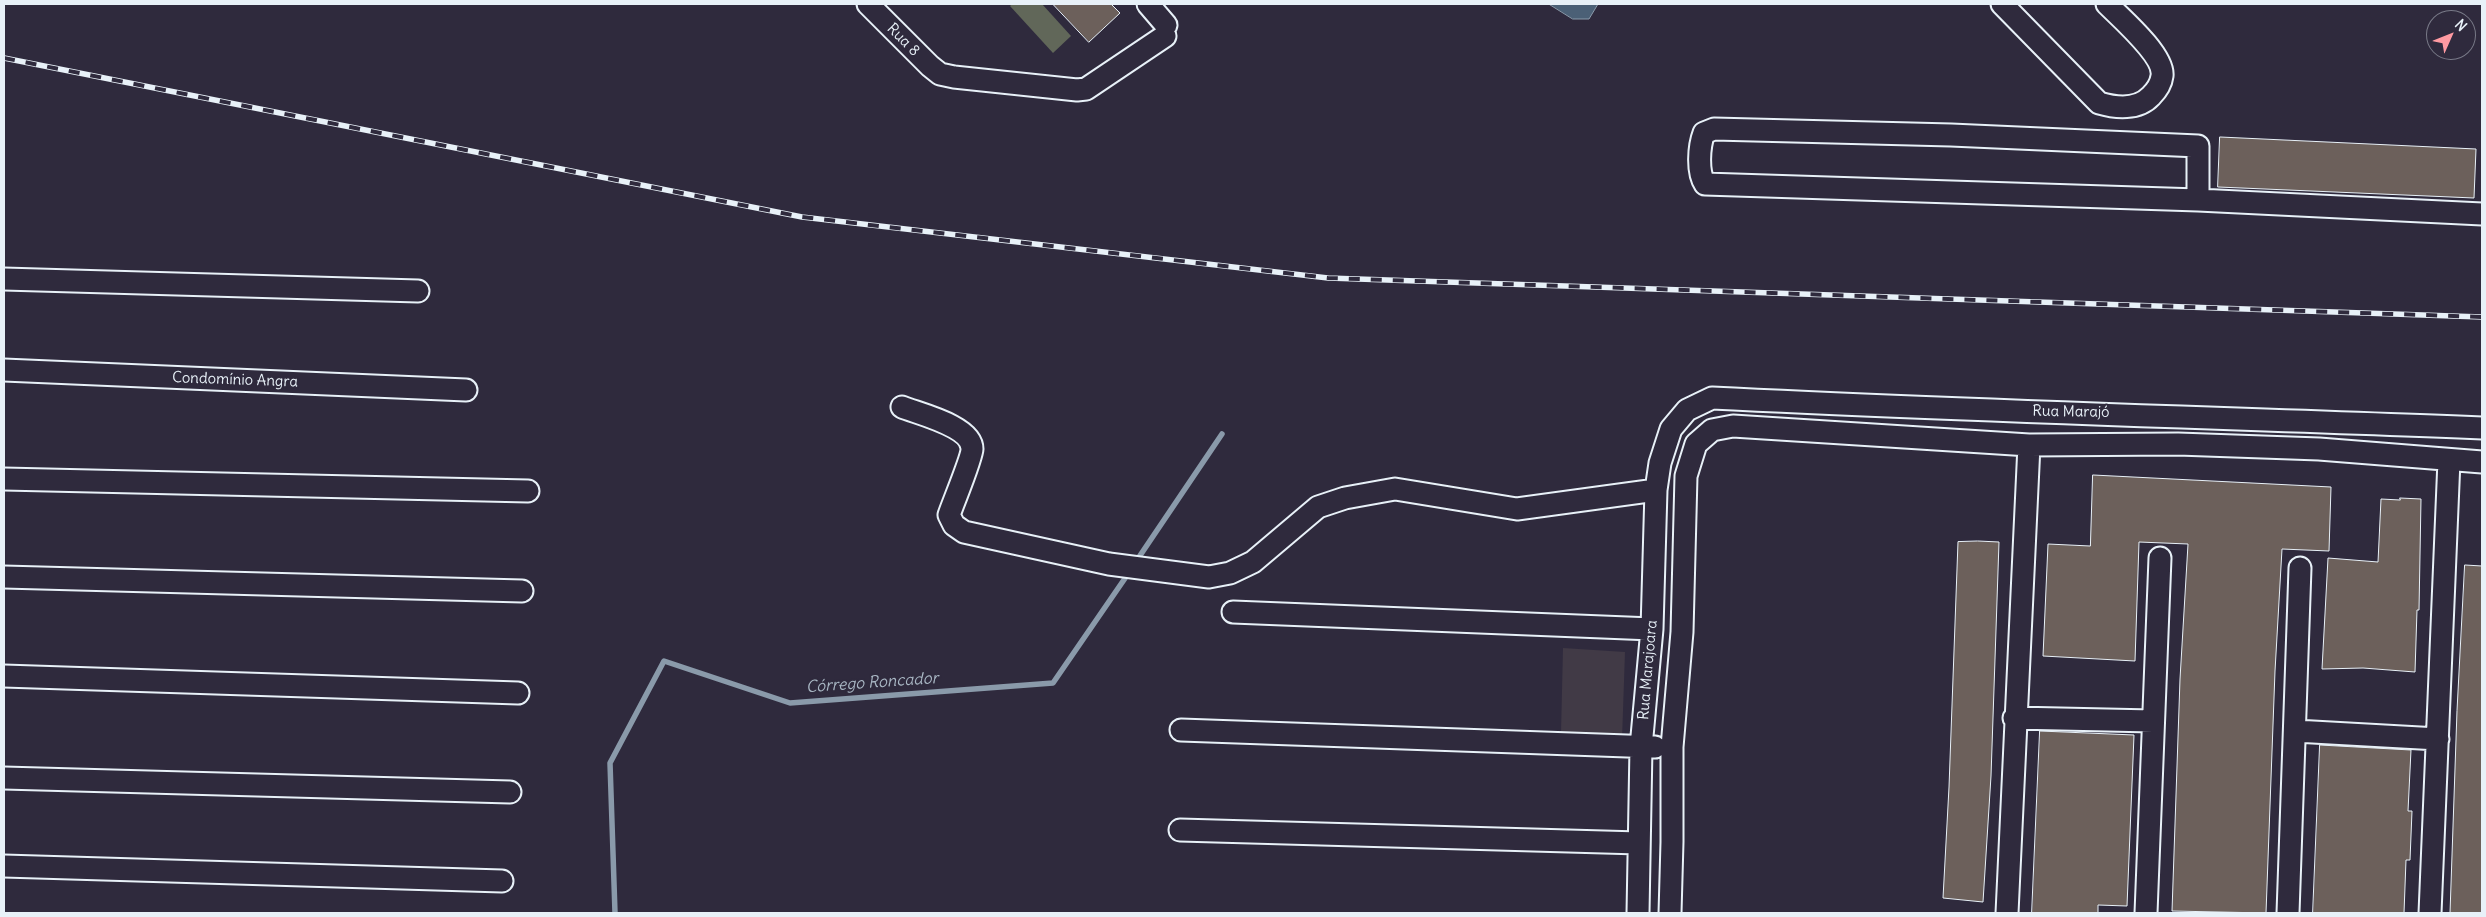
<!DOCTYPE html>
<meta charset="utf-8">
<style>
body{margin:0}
#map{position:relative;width:2486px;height:917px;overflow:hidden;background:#2f2a3d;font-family:Delius,sans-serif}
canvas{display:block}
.frame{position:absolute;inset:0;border:5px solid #e8f1f8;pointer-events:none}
.north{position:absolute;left:2426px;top:10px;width:50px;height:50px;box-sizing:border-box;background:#2f2a3d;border:1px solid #797a88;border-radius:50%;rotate:46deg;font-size:14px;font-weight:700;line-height:20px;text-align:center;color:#e8f1f8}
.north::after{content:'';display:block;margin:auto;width:18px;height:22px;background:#ff9aa2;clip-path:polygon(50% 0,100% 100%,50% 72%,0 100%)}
</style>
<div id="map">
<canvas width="2486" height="917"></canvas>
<div class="frame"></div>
<div class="north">N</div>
</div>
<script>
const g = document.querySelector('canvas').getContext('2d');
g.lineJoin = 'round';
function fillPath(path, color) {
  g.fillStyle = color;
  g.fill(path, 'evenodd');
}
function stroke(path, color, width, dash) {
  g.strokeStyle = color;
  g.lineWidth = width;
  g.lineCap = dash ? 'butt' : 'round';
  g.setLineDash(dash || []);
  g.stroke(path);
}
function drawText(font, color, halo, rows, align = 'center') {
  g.font = font + ' Delius,sans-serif';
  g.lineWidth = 4;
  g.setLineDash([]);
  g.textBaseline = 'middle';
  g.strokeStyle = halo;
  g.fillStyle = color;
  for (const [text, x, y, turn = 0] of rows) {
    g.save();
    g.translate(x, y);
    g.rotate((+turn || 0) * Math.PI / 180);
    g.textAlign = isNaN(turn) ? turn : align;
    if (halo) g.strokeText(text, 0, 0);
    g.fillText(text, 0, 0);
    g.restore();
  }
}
const built = new Path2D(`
 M 1563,648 L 1625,652 L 1622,740 L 1561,733 Z`);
const green = new Path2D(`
 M 1012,4 L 1042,4 L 1071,36 L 1053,53 L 1010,6 Z`);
const water = new Path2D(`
 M 1549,4 L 1598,4 L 1589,19 L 1573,19 Z`);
const stream = new Path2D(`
 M 1135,563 L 1222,434
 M 615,913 L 610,763 L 664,661 L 790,703 L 1053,683 L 1130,571`);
const building = new Path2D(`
 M 1053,4 L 1111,4 L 1120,13 L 1089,42 Z
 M 2220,137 L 2476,149 L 2474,198 L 2218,187 Z
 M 2093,475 L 2331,487 L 2329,551 L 2282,549 L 2275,671 L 2266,913 L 2172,911 L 2180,679 L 2188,544 L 2139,542 L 2135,661 L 2043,656 L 2048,544 L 2090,546 Z
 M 2400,498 L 2421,499 L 2419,610 L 2417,610 L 2415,672 L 2363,668 L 2322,669 L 2328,558 L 2378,562 L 2381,499 L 2400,500 Z
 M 1978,541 L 1999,542 L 1991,776 L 1983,902 L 1943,898 L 1949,787 L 1958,542 Z
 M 2465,565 L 2482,566 L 2482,913 L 2450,913 L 2457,711 Z
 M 2040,731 L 2134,735 L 2127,906 L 2098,905 L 2098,913 L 2032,913 Z
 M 2320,745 L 2411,750 L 2408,811 L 2412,811 L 2410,860 L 2406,860 L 2404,913 L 2313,913 Z`);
const minor = new Path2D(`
 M 868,4 L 930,66 L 940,74 L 954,77 L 1077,90 L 1086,89 L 1165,36
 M 1148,4 L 1166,25
 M 2002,4 L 2099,103 C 2116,108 2138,110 2151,96 C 2156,91 2161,84 2162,76 C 2165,56 2121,18 2107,4
 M 2198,200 L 2198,146 L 1951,135 L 1714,129 L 1704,133 C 1699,146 1697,172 1705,184 L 2198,200 L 2482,214
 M 4,279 L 418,291
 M 4,370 L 466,390
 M 902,407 C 919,414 972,426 972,449 C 972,458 953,503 949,515 L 954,525 L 964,532 L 1109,564 L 1209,577 L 1230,573 L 1253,562 L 1318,507 L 1345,498 L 1395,489 L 1517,509 L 1656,490
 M 4,479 L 528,491
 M 4,577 L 522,591
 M 1233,612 L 1652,629
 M 4,676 L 518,693
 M 2014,718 L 2153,721
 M 1181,730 L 1655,747
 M 2295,731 L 2438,739
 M 4,778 L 510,792
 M 1180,830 L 1639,843
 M 4,866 L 502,881
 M 1638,913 L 1641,747 L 1652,629 L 1656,490 L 1660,463 L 1671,429 L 1687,410 L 1712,398 C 1969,411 2226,418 2482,428
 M 1670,913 L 1672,842 L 1672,747 L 1682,632 L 1686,476 L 1696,444 L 1712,430 L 1733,426 L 2029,445 L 2178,444 L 2319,449 L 2482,462
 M 2007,913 L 2029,445
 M 2146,913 L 2160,558
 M 2288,913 L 2300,568
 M 2430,913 L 2449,460`);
const rail = new Path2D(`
 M 4,58 L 802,217 L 1328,278 L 2482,317`);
const streetNames = [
 ["Rua 8",903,40,45],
 ["Condomínio Angra",235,380,2],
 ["Rua Marajó",2071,412,1],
 ["Rua Marajoara",1648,670,-85]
];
const waterNames = [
 ["Córrego Roncador",872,683,-4]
];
fillPath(built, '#413a46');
fillPath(green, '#616759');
fillPath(water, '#4b6076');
stroke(water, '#8a9aaa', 1);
stroke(stream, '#8a9aaa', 5.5);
fillPath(building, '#6c605b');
stroke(building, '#e8f1f8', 1);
stroke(minor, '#e8f1f8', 25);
stroke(minor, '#2f2a3d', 21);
stroke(rail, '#e8f1f8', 5.5);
stroke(rail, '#2f2a3d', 4, [11]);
drawText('15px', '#e8f1f8', '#2f2a3d', streetNames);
drawText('italic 16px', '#a9b7c4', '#2f2a3d', waterNames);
</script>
